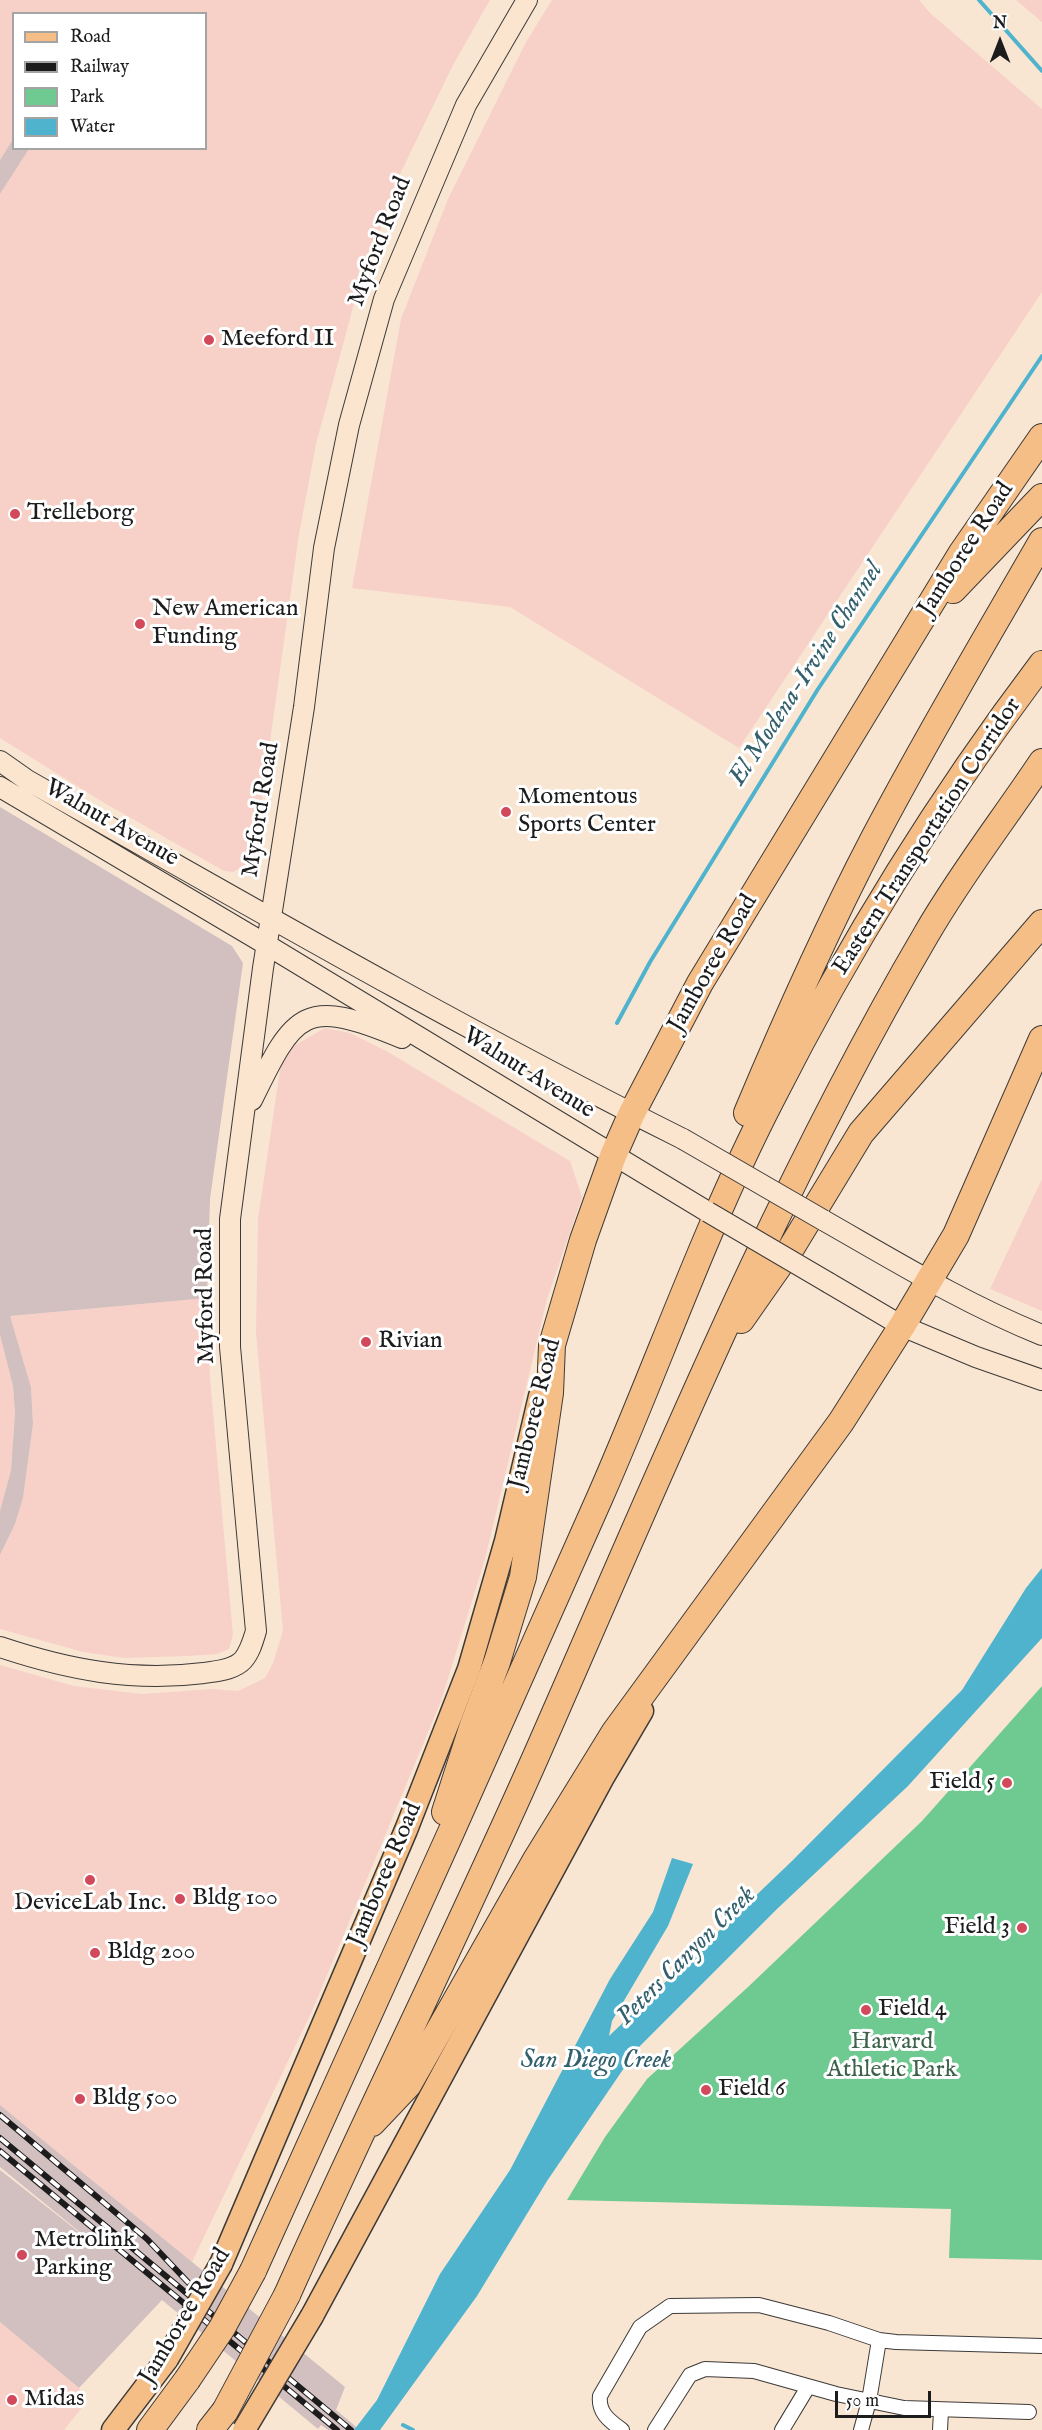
<!DOCTYPE html>
<style>
body{margin:0}
#map{position:relative;width:1042px;height:2430px;overflow:hidden;background:#f8e6d3;font-family:"IM FELL English",serif}
canvas{display:block}
.legend{position:absolute;left:12px;top:12px;width:195px;height:138px;box-sizing:border-box;background:#fff;border:2px solid #a4a4a4;margin:0;padding:8px 10px;list-style:none;font-size:18px;color:#1c1c1c}
.legend li{display:flex;align-items:center;gap:12px;height:30px}
.legend b{width:30px;border:2px solid #a4a4a4}
.north{position:absolute;left:970px;top:12px;width:60px;height:60px;-webkit-text-stroke:4px #fff;paint-order:stroke;rotate:0deg;font-size:16px;font-weight:700;line-height:24px;text-align:center;color:#1c1c1c}
.north::after{content:'';display:block;margin:auto;width:21px;height:27px;background:#1c1c1c;clip-path:polygon(50% 0,100% 100%,50% 72%,0 100%)}
.scale{position:absolute;left:835px;top:2391px;width:96px;height:27px;box-sizing:border-box;border:3px solid #1c1c1c;border-top:0;padding-left:8px;font-size:18px;line-height:21px;white-space:nowrap;color:#1c1c1c;-webkit-text-stroke:4px #fff;paint-order:stroke}
</style>
<div id="map">
<canvas width="1042" height="2430"></canvas>
<ul class="legend">
<li><b style="height:8px;background:#f6be87"></b>Road</li>
<li><b style="height:8px;background:#1c1c1c"></b>Railway</li>
<li><b style="height:16px;background:#6fca91"></b>Park</li>
<li><b style="height:16px;background:#4fb3ce"></b>Water</li>
</ul>
<div class="north">N</div>
<div class="scale">50 m</div>
</div>
<script>
const g = document.querySelector('canvas').getContext('2d');
g.lineJoin = 'round';
function fillPath(path, color) {
  g.fillStyle = color;
  g.fill(path, 'evenodd');
}
function stroke(path, color, width, dash) {
  g.strokeStyle = color;
  g.lineWidth = width;
  g.lineCap = dash ? 'butt' : 'round';
  g.setLineDash(dash || []);
  g.stroke(path);
}
function drawText(font, color, halo, rows, align = 'center') {
  g.font = font + ' "IM FELL English",serif';
  g.lineWidth = 6;
  g.setLineDash([]);
  g.textBaseline = 'middle';
  g.strokeStyle = halo;
  g.fillStyle = color;
  for (const [text, x, y, turn = 0] of rows) {
    g.save();
    g.translate(x, y);
    g.rotate((+turn || 0) * Math.PI / 180);
    g.textAlign = isNaN(turn) ? turn : align;
    if (halo) g.strokeText(text, 0, 0);
    g.fillText(text, 0, 0);
    g.restore();
  }
}
const built = new Path2D(`
 M 0,0 L 490,0 L 453,65 L 400,174 L 354,304 L 316,444 L 299,534 L 254,856 L 250,863 L 233,872 L 224,871 L 101,801 L 0,738 L 0,194 L 29,149 L 206,148 L 206,14 L 14,14 L 13,139 L 0,160 Z
 M 552,0 L 919,0 L 930,13 L 1042,109 L 1042,292 L 739,748 L 510,607 L 352,588 L 401,319 L 448,199 L 526,42 Z
 M 1016,0 L 1042,0 L 1042,22 Z
 M 325,1028 L 350,1033 L 388,1052 L 570,1161 L 582,1197 L 547,1299 L 485,1559 L 441,1701 L 312,2011 L 192,2262 L 0,2105 L 0,1665 L 74,1686 L 142,1694 L 211,1689 L 238,1691 L 265,1678 L 273,1663 L 283,1631 L 256,1333 L 258,1219 L 281,1063 L 290,1048 Z
 M 1042,1179 L 1042,1311 L 990,1289 Z
 M 207,1298 L 210,1378 L 233,1635 L 229,1649 L 217,1654 L 188,1656 L 124,1658 L 83,1652 L 0,1629 L 0,1555 L 15,1524 L 23,1498 L 33,1424 L 31,1387 L 10,1316 Z
 M 0,1335 L 13,1386 L 15,1412 L 11,1470 L 0,1511 Z
 M 0,2322 L 79,2388 L 85,2404 L 64,2430 L 0,2430 Z`);
const industrial = new Path2D(`
 M 13,139 L 14,148 L 29,149 L 0,194 L 0,160 Z
 M 0,807 L 232,946 L 243,963 L 210,1199 L 207,1298 L 10,1316 L 31,1387 L 33,1424 L 23,1498 L 15,1524 L 0,1555 L 0,1511 L 11,1470 L 15,1412 L 13,1386 L 0,1335 Z
 M 0,2105 L 345,2387 L 336,2410 L 360,2430 L 328,2430 L 321,2425 L 318,2429 L 162,2300 L 79,2388 L 0,2322 L 0,2170 L 108,2255 L 0,2167 Z`);
const green = new Path2D(`
 M 1042,1686 L 1042,2260 L 949,2258 L 951,2209 L 567,2200 L 605,2137 L 647,2079 L 748,1987 L 922,1821 Z`);
const water = new Path2D(`
 M 1042,1568 L 1042,1638 L 908,1786 L 778,1908 L 637,2049 L 547,2181 L 477,2296 L 380,2430 L 354,2430 L 377,2400 L 440,2274 L 510,2170 L 610,1979 L 653,1912 L 672,1858 L 693,1864 L 668,1926 L 612,2021 L 609,2036 L 792,1861 L 962,1690 L 1026,1588 Z`);
const stream = new Path2D(`
 M 979,0 L 1042,71
 M 617,1023 L 650,962 L 818,689 L 1042,356
 M 403,2425 L 413,2430`);
const street = new Path2D(`
 M 622,2430 C 610,2421 598,2413 600,2396 L 640,2327 L 670,2306 L 759,2305 L 829,2323 L 879,2340 L 896,2342 L 1042,2346
 M 655,2430 L 690,2375 L 705,2369 L 754,2371 L 836,2394 L 904,2408 L 1029,2412
 M 782,2430 L 808,2387
 M 861,2430 L 869,2401 L 879,2340
 M 940,2430 L 941,2411`);
const secondary = new Path2D(`
 M 0,761 L 27,780 C 244,903 460,1028 683,1139
 M 0,787 L 267,945 L 708,1212
 M 252,1100 C 295,1011 304,997 402,1038
 M 823,1220 C 895,1261 965,1304 1042,1335
 M 829,1283 L 902,1326 L 976,1357 L 1042,1380
 M 0,1647 C 69,1670 132,1682 204,1673 C 216,1671 234,1670 243,1660 C 250,1652 253,1641 256,1631 L 230,1347 L 230,1219 L 263,968 L 304,707 L 324,548 L 349,425 L 384,299 L 466,105 L 527,0`);
const primary = new Path2D(`
 M 221,2264 L 406,1830 L 469,1669 L 506,1541 L 540,1396
 M 312,2316 L 602,1779 L 642,1711
 M 113,2430 L 167,2359`);
const highway = new Path2D(`
 M 953,590 L 1042,497
 M 747,1113 C 786,1020 827,928 874,838 C 927,737 985,640 1042,541
 M 741,1320 L 790,1250 L 861,1133 L 1042,923
 M 445,1812 L 473,1725 L 497,1662 L 523,1577 L 550,1393 L 552,1345 L 583,1240 L 613,1156 L 632,1113 L 700,983 L 961,554 L 1042,437
 M 372,2123 L 408,2085 L 537,1858 L 614,1733 L 841,1422 L 902,1326 L 956,1235 L 1042,1039
 M 253,2271 C 370,2013 486,1756 600,1497 C 658,1365 705,1228 771,1100 C 848,948 939,800 1042,664
 M 287,2295 C 368,2114 456,1937 536,1756 C 658,1479 773,1195 927,933 C 961,874 1004,819 1042,762
 M 150,2430 L 187,2380
 M 210,2430 L 225,2411`);
const rail = new Path2D(`
 M 0,2115 L 147,2239 L 202,2297
 M 0,2138 L 351,2430
 M 0,2151 L 337,2430`);
const secondaryBridge = new Path2D(`
 M 683,1139 L 823,1220
 M 708,1212 L 829,1283`);
const primaryBridge = new Path2D(`
 M 167,2359 L 221,2264
 M 244,2430 L 312,2316`);
const highwayBridge = new Path2D(`
 M 187,2380 L 222,2328 L 253,2271
 M 225,2411 L 287,2295`);
const markers = [
 [209,340,6,"#d1495b"],
 [15,514,6,"#d1495b"],
 [140,624,6,"#d1495b"],
 [506,812,6,"#d1495b"],
 [366,1342,6,"#d1495b"],
 [1007,1783,6,"#d1495b"],
 [90,1880,6,"#d1495b"],
 [180,1899,6,"#d1495b"],
 [1022,1928,6,"#d1495b"],
 [95,1953,6,"#d1495b"],
 [866,2010,6,"#d1495b"],
 [706,2090,6,"#d1495b"],
 [80,2099,6,"#d1495b"],
 [22,2255,6,"#d1495b"],
 [12,2400,6,"#d1495b"]
];
const streetNames = [
 ["Myford Road",381,242,-69],
 ["Jamboree Road",967,550,-57],
 ["Myford Road",262,810,-81],
 ["Walnut Avenue",111,824,30],
 ["Eastern Transportation Corridor",928,837,-57],
 ["Jamboree Road",714,964,-60],
 ["Walnut Avenue",528,1074,32],
 ["Myford Road",207,1296,-91],
 ["Jamboree Road",536,1414,-76],
 ["Jamboree Road",386,1875,-67],
 ["Jamboree Road",186,2317,-59]
];
const poiNames = [
 ["Meeford II",221,340],
 ["Trelleborg",27,514],
 ["New American",152,610],
 ["Funding",152,638],
 ["Momentous",518,798],
 ["Sports Center",518,826],
 ["Rivian",378,1342],
 ["Field 5",995,1783,"right"],
 ["Bldg 100",192,1899],
 ["DeviceLab Inc.",90,1904,"center"],
 ["Field 3",1010,1928,"right"],
 ["Bldg 200",107,1953],
 ["Field 4",878,2010],
 ["Field 6",718,2090],
 ["Bldg 500",92,2099],
 ["Metrolink",34,2241],
 ["Parking",34,2269],
 ["Midas",24,2400]
];
const parkNames = [
 ["Harvard",892,2043],
 ["Athletic Park",892,2071]
];
const waterNames = [
 ["El Modena-Irvine Channel",807,675,-57],
 ["Peters Canyon Creek",687,1957,-45],
 ["San Diego Creek",596,2062]
];
fillPath(built, '#f7d1c7');
fillPath(industrial, '#d2bfc0');
fillPath(green, '#6fca91');
fillPath(water, '#4fb3ce');
stroke(stream, '#4fb3ce', 4);
stroke(street, '#3d3a37', 16);
stroke(secondary, '#3d3a37', 22);
stroke(primary, '#3d3a37', 25);
stroke(highway, '#3d3a37', 28);
stroke(street, '#fff', 14);
stroke(secondary, '#fbe5cf', 20);
stroke(primary, '#f6be87', 22);
stroke(highway, '#f6be87', 26);
stroke(rail, '#1c1c1c', 6);
stroke(rail, '#fff', 4, [11]);
stroke(secondaryBridge, '#3d3a37', 22, []);
stroke(primaryBridge, '#3d3a37', 25, []);
stroke(highwayBridge, '#3d3a37', 28, []);
stroke(secondaryBridge, '#fbe5cf', 20);
stroke(primaryBridge, '#f6be87', 22);
stroke(highwayBridge, '#f6be87', 26);
for (const [x, y, r, color] of markers) {
  const dot = new Path2D();
  dot.arc(x, y, r, 0, 2 * Math.PI);
  g.fillStyle = color;
  g.fill(dot);
  stroke(dot, '#fff', 2);
}
drawText('24px', '#1c1c1c', '#fff', streetNames);
drawText('24px', '#1c1c1c', '#fff', poiNames, 'left');
drawText('24px', '#3d624b', '#fff', parkNames);
drawText('italic 26px', '#33606c', '#fff', waterNames);
</script>
